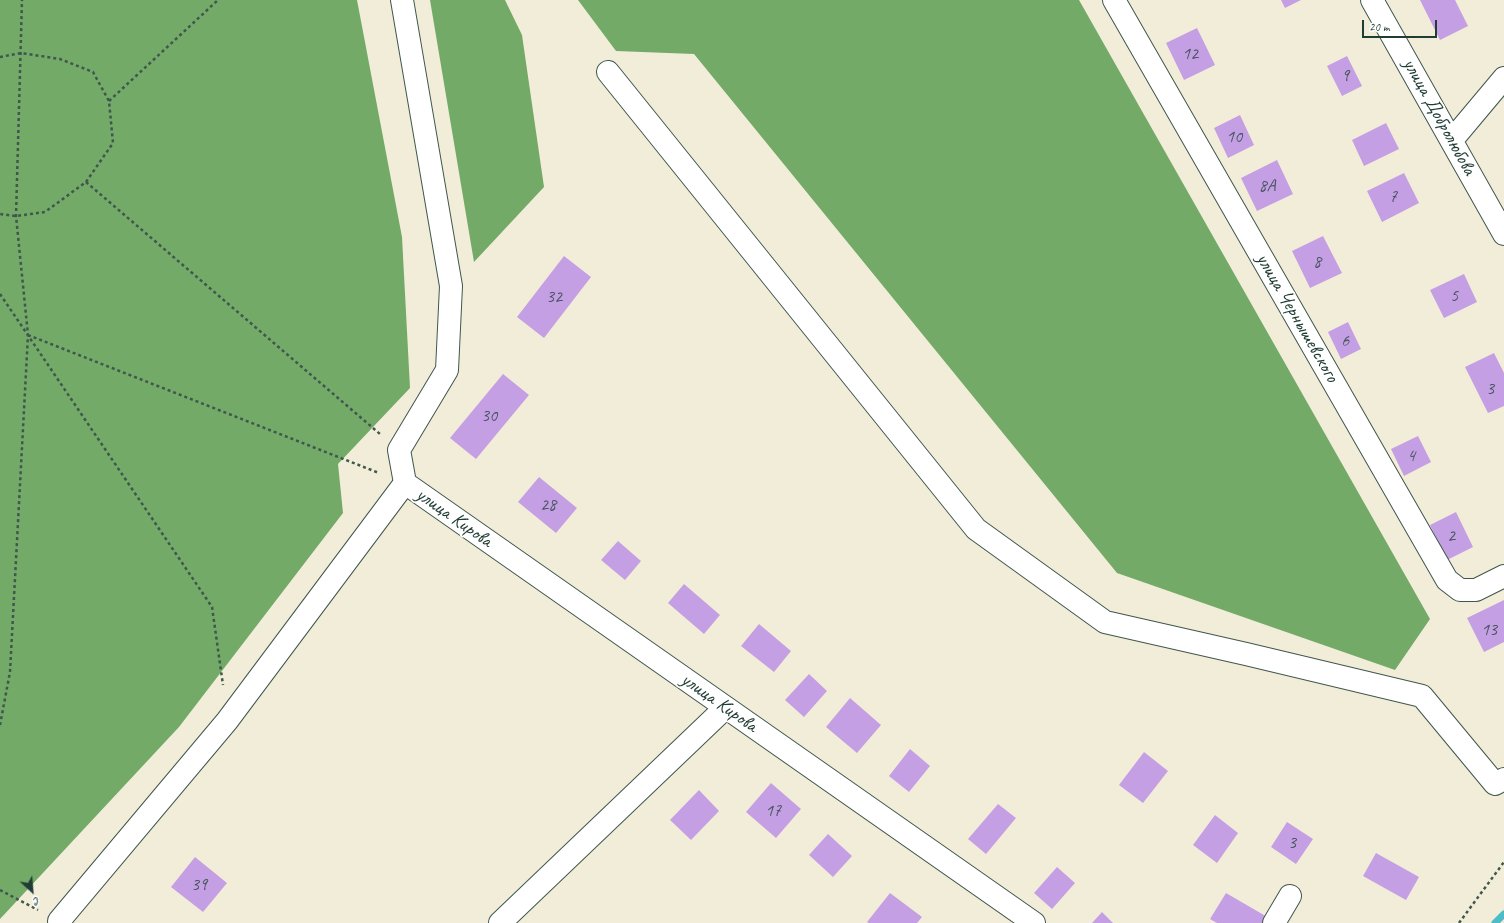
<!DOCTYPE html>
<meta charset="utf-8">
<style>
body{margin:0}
#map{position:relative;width:1504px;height:923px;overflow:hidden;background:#f2edd9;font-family:Caveat,sans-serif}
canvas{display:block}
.north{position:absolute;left:12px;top:871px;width:40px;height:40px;-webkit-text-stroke:3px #fff;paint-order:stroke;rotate:154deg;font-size:11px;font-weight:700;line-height:16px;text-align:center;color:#1f3d34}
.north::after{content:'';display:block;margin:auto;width:14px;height:18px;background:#1f3d34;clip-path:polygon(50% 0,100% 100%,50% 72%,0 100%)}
.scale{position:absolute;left:1362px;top:20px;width:75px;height:18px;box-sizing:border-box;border:2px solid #1f3d34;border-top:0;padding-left:5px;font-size:12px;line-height:14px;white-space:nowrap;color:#1f3d34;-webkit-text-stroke:3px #fff;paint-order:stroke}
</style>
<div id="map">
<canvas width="1504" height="923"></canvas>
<div class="north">С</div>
<div class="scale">20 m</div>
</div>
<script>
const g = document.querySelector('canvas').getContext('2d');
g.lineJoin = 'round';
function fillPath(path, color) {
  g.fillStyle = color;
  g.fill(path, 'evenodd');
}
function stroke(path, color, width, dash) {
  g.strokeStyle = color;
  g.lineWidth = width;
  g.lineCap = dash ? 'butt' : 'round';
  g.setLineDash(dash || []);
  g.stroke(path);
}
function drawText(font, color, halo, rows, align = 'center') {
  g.font = font + ' Caveat,sans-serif';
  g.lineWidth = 3.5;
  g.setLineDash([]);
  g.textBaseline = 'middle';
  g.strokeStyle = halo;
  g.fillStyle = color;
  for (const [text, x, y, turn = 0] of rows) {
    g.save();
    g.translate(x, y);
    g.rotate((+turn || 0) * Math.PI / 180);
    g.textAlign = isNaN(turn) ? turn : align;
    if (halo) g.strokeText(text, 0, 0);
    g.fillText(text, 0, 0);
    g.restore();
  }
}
const forest = new Path2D(`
 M 0,0 L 357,0 L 402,237 L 410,388 L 338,464 L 343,513 L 179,727 L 0,919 Z
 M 430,0 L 505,0 L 522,35 L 544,187 L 474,262 Z
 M 578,0 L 1079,0 L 1430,619 L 1395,670 L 1117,573 L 694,54 L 616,51 Z`);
const stream = new Path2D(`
 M 1495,923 L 1504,914`);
const building = new Path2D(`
 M 1281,0 L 1301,0 L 1285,8 Z
 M 1420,0 L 1455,0 L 1468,26 L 1440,40 Z
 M 1197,28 L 1215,65 L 1184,80 L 1166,43 Z
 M 1347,56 L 1362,86 L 1342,96 L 1327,66 Z
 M 1240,115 L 1254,145 L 1228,158 L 1214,128 Z
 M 1386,123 L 1399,149 L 1364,166 L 1352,140 Z
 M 1277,160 L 1293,194 L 1257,211 L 1241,178 Z
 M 1404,173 L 1419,203 L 1382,222 L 1367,191 Z
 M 1323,236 L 1342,273 L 1310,288 L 1292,251 Z
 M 564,256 L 591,277 L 544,338 L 517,317 Z
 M 1464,274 L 1477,302 L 1444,318 L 1430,290 Z
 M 1348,322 L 1361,349 L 1341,359 L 1328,332 Z
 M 1494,353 L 1504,373 L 1504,406 L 1488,413 L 1465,367 Z
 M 503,374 L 529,395 L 476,459 L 450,438 Z
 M 1418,436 L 1431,462 L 1404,476 L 1391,449 Z
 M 539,477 L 577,508 L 556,533 L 518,502 Z
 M 1456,512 L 1473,547 L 1447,560 L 1430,525 Z
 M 618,541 L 641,561 L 625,580 L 601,560 Z
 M 684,584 L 720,615 L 704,634 L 668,603 Z
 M 1504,600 L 1504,642 L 1484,652 L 1467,618 Z
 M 759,624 L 791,651 L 774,672 L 741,646 Z
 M 809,674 L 827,691 L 804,717 L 785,700 Z
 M 850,698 L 881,725 L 857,753 L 826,727 Z
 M 910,749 L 930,766 L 909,792 L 889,776 Z
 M 1144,752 L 1168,771 L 1143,803 L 1119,785 Z
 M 771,783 L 801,809 L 776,838 L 746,812 Z
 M 699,790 L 719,811 L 691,840 L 670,820 Z
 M 998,804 L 1016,818 L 986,854 L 968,839 Z
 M 1215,815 L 1238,833 L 1217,863 L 1193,845 Z
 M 1287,822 L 1313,839 L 1296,864 L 1271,847 Z
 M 828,834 L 852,856 L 833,877 L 809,855 Z
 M 1376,853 L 1419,877 L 1406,900 L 1363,876 Z
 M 195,857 L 227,883 L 203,912 L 171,887 Z
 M 1057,867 L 1075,883 L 1052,909 L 1034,893 Z
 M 890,893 L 922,917 L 917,923 L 869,923 L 867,922 Z
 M 1226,893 L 1269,918 L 1266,923 L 1217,923 L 1210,919 Z
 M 1102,912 L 1113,923 L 1092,923 Z`);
const path = new Path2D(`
 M 0,57 L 21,53 L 60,59 L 93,72 L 109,101 L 113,143 L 86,182 L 45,212 L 16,216 L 0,214
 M 109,101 L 218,0
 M 86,182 L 380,434
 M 0,294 L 212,607 L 223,685
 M 28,335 L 379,473
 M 0,725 L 10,672 L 28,335 L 16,216 L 22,0
 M 0,890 L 38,910
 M 1459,923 L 1504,862`);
const minor = new Path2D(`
 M 1114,0 L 1447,580 L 1460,590 L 1476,590 L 1504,576
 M 1372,0 L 1504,234
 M 608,72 L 976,529 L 1105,622 L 1246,654 L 1422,696 L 1495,784 L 1504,779
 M 1452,140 L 1504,78
 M 405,483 L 1034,923
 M 61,923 L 59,921 L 227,721 L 405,483 L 399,450 L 447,370 L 451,286 L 402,0
 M 500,923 L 725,708
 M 1274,923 L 1290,896`);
const numberNames = [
 ["12",1190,54],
 ["9",1345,76],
 ["10",1234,137],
 ["8А",1267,186],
 ["7",1393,197],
 ["8",1317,262],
 ["5",1454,296],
 ["32",554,297],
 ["6",1345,341],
 ["3",1490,389],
 ["30",489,416],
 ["4",1411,456],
 ["28",548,505],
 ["2",1451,536],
 ["13",1489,630],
 ["17",773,811],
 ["3",1292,843],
 ["39",199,885]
];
const streetNames = [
 ["улица Добролюбова",1439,117,61],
 ["улица Чернышевского",1297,318,60],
 ["улица Кирова",454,518,35],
 ["улица Кирова",719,703,35]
];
fillPath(forest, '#73aa68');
stroke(stream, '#4ebbc9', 7);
fillPath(building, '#c59fe3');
stroke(minor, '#3f574d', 24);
stroke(path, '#3f574d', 2.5, [3, 3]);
stroke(minor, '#fff', 22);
drawText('18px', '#485660', null, numberNames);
drawText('20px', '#1f3d34', '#fff', streetNames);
</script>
